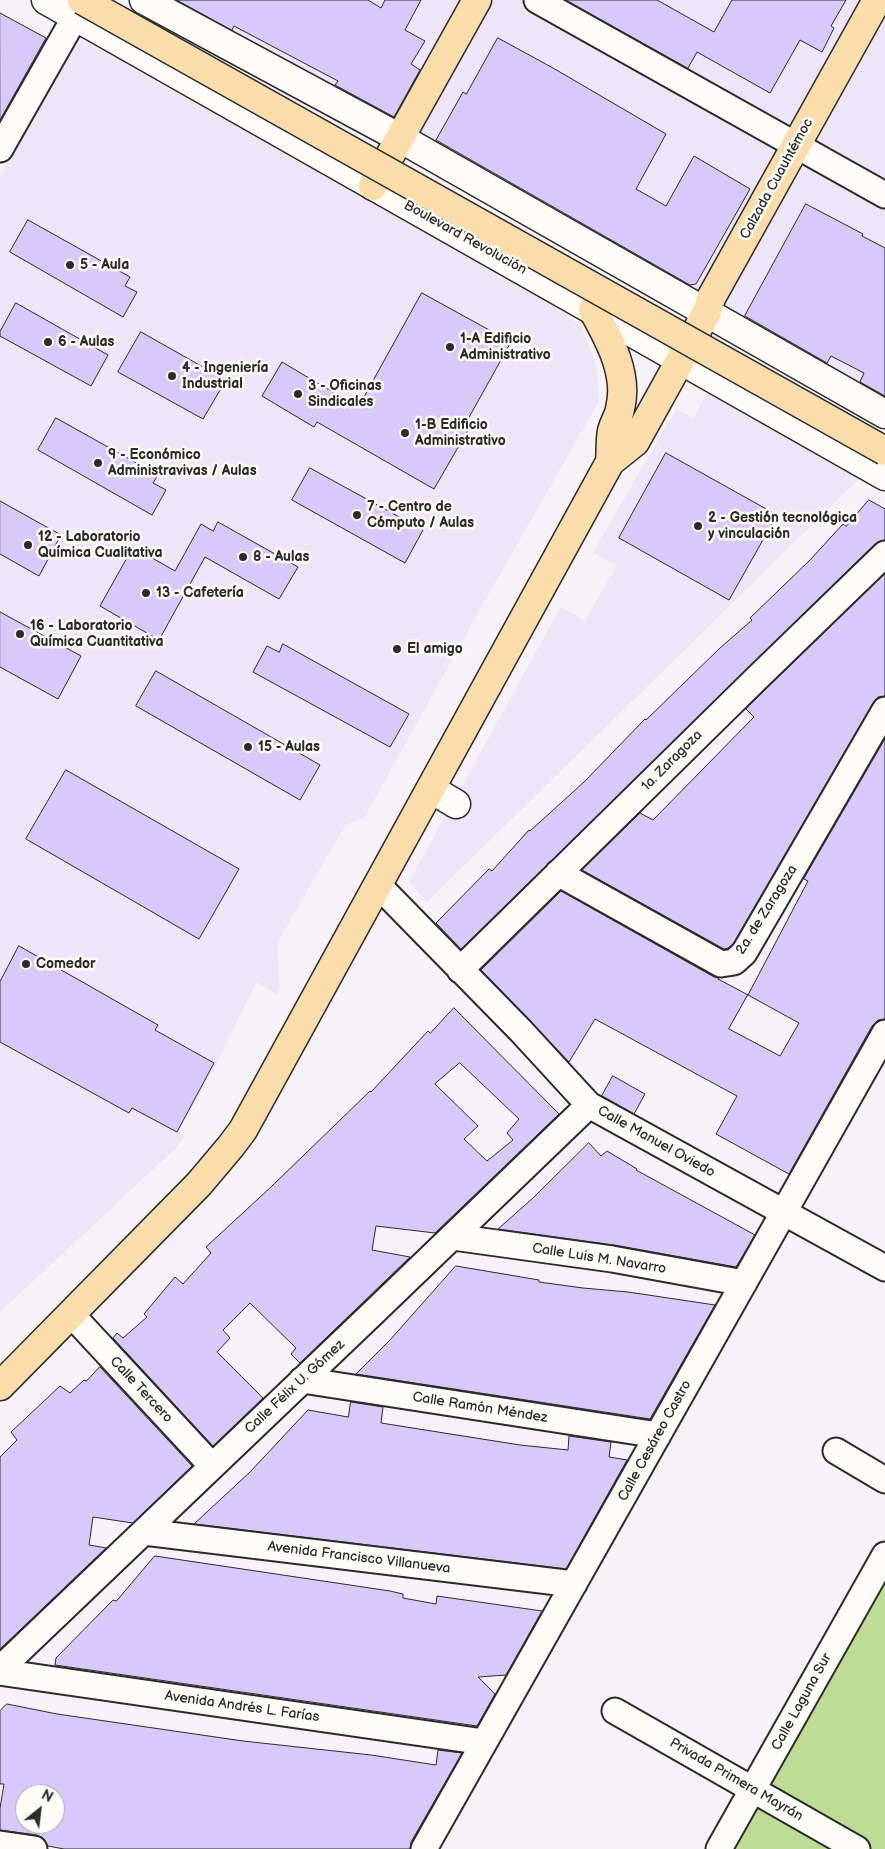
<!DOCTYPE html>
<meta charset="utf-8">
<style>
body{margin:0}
#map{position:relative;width:885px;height:1849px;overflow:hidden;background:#f6f2f8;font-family:"Balsamiq Sans",sans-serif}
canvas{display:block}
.north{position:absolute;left:15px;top:1784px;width:50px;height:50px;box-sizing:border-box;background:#fdfcf7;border:1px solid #a9a8a5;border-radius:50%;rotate:29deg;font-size:14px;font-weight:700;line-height:20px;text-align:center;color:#2b2b2b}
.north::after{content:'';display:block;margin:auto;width:18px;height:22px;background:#2b2b2b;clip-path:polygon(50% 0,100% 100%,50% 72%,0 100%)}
</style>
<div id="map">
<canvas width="885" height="1849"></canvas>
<div class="north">N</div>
</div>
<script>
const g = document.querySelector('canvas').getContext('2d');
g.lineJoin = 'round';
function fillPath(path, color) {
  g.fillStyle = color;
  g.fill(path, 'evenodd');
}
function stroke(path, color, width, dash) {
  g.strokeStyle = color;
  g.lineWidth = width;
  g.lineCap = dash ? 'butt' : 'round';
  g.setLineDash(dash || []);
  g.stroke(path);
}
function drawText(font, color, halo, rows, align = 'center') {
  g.font = font + ' "Balsamiq Sans",sans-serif';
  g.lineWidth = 5;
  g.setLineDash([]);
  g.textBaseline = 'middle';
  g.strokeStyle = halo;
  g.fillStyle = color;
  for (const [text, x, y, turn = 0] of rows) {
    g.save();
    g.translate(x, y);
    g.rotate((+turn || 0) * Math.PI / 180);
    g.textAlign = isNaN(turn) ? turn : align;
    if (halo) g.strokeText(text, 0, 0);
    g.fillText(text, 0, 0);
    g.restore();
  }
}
const built = new Path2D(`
 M 129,0 L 885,0 L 885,420 L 704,318 Z
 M 80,39 L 545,299 L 582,327 L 597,368 L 599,401 L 488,595 L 364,818 L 345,825 L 277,943 L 280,989 L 276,994 L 256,982 L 217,1063 L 179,1131 L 185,1136 L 175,1149 L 0,1312 L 0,176 Z
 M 707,393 L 859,479 L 427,902 L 409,882 L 561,607 L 585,621 L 617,565 L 593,553 L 676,409 L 694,418 Z`);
const green = new Path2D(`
 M 885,1572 L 885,1849 L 728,1849 Z`);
const building = new Path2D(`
 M 177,0 L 368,0 L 381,8 L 385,0 L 421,0 L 405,30 L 425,41 L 411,64 L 420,70 L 394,117 L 335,85 L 338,81 L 234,26 L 232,30 Z
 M 566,0 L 657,0 L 714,32 L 732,0 L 846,0 L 831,26 L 834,28 L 822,52 L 800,40 L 770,93 L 697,52 L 688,68 Z
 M 0,13 L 46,38 L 0,120 Z
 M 498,38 L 553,68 L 666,134 L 636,189 L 666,206 L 694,156 L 750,189 L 696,284 L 690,285 L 436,140 L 463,92 L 466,94 Z
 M 806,204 L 863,234 L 862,236 L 885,248 L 885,396 L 860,382 L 864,373 L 831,356 L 827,363 L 745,316 Z
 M 28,220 L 130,277 L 125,286 L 137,292 L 123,317 L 10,252 Z
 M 422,293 L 511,342 L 463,428 L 468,430 L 434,489 L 317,422 L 314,427 L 262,396 L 282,362 L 358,407 Z
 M 16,303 L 108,355 L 91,386 L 0,336 L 0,332 Z
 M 141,332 L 226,380 L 203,419 L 118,372 Z
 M 56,418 L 158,475 L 153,483 L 166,490 L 152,515 L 38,450 Z
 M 666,453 L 777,515 L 729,600 L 619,538 Z
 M 310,468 L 423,530 L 405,563 L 292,500 Z
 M 869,500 L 885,509 L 885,540 L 875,544 L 461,949 L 436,923 L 489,869 L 492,871 L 529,830 L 530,831 L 584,782 L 645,719 L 646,720 L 720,648 L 752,620 L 750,618 L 810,560 L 843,524 L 846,526 Z
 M 0,501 L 61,535 L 39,576 L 0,554 Z
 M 218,522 L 298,567 L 279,599 L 205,557 L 159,640 L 100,606 L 133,547 L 175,571 L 201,524 L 213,531 Z
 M 885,574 L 885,696 L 878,697 L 873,703 L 733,944 L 728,948 L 724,949 L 582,870 L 640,813 L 653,820 L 754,717 L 746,709 Z
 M 0,612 L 81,656 L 58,699 L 0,667 Z
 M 283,644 L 409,714 L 390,747 L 253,672 L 267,646 L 279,652 Z
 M 156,671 L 320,765 L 300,800 L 136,706 Z
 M 885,739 L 885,1019 L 878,1020 L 872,1026 L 789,1174 L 716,1134 L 737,1096 L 595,1019 L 569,1062 L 481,970 L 561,891 L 714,977 L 719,978 L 718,979 L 748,995 L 808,881 L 804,879 ZM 748,995 L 799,1023 L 780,1056 L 729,1029 Z
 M 66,770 L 239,869 L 199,939 L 26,839 Z
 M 19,946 L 158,1025 L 155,1030 L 214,1063 L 177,1132 L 132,1108 L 129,1113 L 0,1042 L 0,982 Z
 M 454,1008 L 559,1114 L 435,1233 L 376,1226 L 372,1250 L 410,1257 L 300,1363 L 291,1354 L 296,1348 L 250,1303 L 223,1330 L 230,1338 L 217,1352 L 263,1398 L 213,1446 L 113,1338 L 117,1333 L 123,1338 L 147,1317 L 144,1314 L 175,1277 L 183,1284 L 211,1253 L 206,1247 L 272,1186 L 370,1091 L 371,1092 L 428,1031 L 430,1033 ZM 460,1063 L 519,1119 L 507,1133 L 513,1140 L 487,1161 L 464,1139 L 478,1126 L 435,1084 Z
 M 613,1076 L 645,1094 L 634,1114 L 602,1096 Z
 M 589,1143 L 601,1156 L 607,1151 L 637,1169 L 636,1170 L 755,1235 L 736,1267 L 614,1245 L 498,1229 L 533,1198 Z
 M 456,1266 L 539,1280 L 539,1282 L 583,1288 L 628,1292 L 715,1305 L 650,1419 L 356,1374 L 390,1340 Z
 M 100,1367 L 192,1466 L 133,1523 L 93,1517 L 89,1545 L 106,1548 L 0,1649 L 0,1457 L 17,1440 L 11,1432 L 60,1386 L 70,1393 L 84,1380 L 86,1381 Z
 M 351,1402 L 383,1407 L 381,1423 L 520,1445 L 568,1450 L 569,1436 L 611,1442 L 609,1457 L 627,1460 L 566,1569 L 194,1524 L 250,1472 L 308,1410 L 348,1417 Z
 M 155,1556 L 390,1591 L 403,1594 L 403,1598 L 436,1604 L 437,1596 L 542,1611 L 506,1675 L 478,1677 L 495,1694 L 477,1726 L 55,1665 L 56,1658 L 113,1600 L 116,1601 Z
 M 7,1704 L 57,1714 L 243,1741 L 371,1755 L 436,1765 L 438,1750 L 462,1753 L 411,1842 L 410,1849 L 64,1849 L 48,1846 L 43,1838 L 37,1835 L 0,1830 L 0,1808 L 4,1784 L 0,1784 L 0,1711 ZM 25,1794 L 55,1794 L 55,1824 L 25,1824 Z`);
const minor = new Path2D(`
 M 537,0 L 885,195
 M 0,149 L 75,17
 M 558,873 L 721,964 L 734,962 L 744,953 L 885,710
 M 378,885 L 521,1031 L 589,1105 L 885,1268
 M 460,970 L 756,679 L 885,554
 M 453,1237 L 612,1259 L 744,1283
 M 71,1314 L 212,1466
 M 302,1380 L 658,1435
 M 836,1451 L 885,1480
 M 144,1532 L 574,1584
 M 0,1669 L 375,1311 L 589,1105
 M 0,1672 L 484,1742
 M 615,1711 L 857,1849
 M 0,1844 L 34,1849
 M 424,1849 L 885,1033
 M 719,1849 L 885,1555`);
const secondary = new Path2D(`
 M 46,0 L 885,476
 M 144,0 L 400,138 L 885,414
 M 431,789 L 456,804`);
const primary = new Path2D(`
 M 373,186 L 477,0
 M 593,310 C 609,339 629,374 620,409 C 619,416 614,423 612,431 C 610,441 611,452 610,462
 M 0,1386 L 199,1184 L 231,1146 L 243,1130 L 610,462 L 635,442 L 707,312 L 711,298 L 877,0`);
const primaryBridge = new Path2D(`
 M 82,0 L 885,451`);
const markers = [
 [70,265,5,"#2b2b2b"],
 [48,342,5,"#2b2b2b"],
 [450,347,5,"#2b2b2b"],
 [172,376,5,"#2b2b2b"],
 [298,394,5,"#2b2b2b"],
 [405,433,5,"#2b2b2b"],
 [98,463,5,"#2b2b2b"],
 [357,515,5,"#2b2b2b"],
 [698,526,5,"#2b2b2b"],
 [28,545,5,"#2b2b2b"],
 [243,557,5,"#2b2b2b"],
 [146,593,5,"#2b2b2b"],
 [20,634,5,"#2b2b2b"],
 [397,649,5,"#2b2b2b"],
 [248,747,5,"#2b2b2b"],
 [26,964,5,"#2b2b2b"]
];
const streetNames = [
 ["Calzada Cuauhtémoc",777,179,-61],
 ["Boulevard Revolución",465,238,29],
 ["1a. Zaragoza",672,761,-45],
 ["2a. de Zaragoza",767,910,-58],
 ["Calle Manuel Oviedo",656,1142,29],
 ["Calle Luis M. Navarro",599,1259,9],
 ["Calle Félix U. Gómez",295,1387,-43],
 ["Calle Tercero",141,1390,47],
 ["Calle Ramón Méndez",480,1408,9],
 ["Calle Cesáreo Castro",655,1441,-61],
 ["Avenida Francisco Villanueva",359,1558,7],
 ["Calle Laguna Sur",802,1702,-61],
 ["Avenida Andrés L. Farías",242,1707,8],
 ["Privada Primera Mayrán",736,1780,30]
];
const poiNames = [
 ["5 - Aula",80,265],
 ["1-A Edificio",460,339],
 ["Administrativo",460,355],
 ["6 - Aulas",58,342],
 ["4 - Ingeniería",182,368],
 ["Industrial",182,384],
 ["3 - Oficinas",308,386],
 ["Sindicales",308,402],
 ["1-B Edificio",415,425],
 ["Administrativo",415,441],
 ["9 - Económico",108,455],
 ["Administravivas / Aulas",108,471],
 ["7 - Centro de",367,507],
 ["Cómputo / Aulas",367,523],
 ["2 - Gestión tecnológica",708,518],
 ["y vinculación",708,534],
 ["12 - Laboratorio",38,537],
 ["Química Cualitativa",38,553],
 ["8 - Aulas",253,557],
 ["13 - Cafetería",156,593],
 ["16 - Laboratorio",30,626],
 ["Química Cuantitativa",30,642],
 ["El amigo",407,649],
 ["15 - Aulas",258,747],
 ["Comedor",36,964]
];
fillPath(built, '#ede6f9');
fillPath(green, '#bddc94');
fillPath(building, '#d8c9fb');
stroke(building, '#2b2b2b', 1);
stroke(minor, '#2b2b2b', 29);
stroke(secondary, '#2b2b2b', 31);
stroke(primary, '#2b2b2b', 31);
stroke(minor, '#fdfcf7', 25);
stroke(secondary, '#fdfcf7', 28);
stroke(primary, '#fbddab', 28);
stroke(primaryBridge, '#2b2b2b', 31, []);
stroke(primaryBridge, '#fbddab', 28);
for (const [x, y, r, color] of markers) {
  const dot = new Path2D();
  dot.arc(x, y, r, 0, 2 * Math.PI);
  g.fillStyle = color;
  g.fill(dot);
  stroke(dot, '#fdfcf7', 2);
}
drawText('14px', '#2b2b2b', '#fdfcf7', streetNames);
drawText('bold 14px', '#2b2b2b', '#fdfcf7', poiNames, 'left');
</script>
